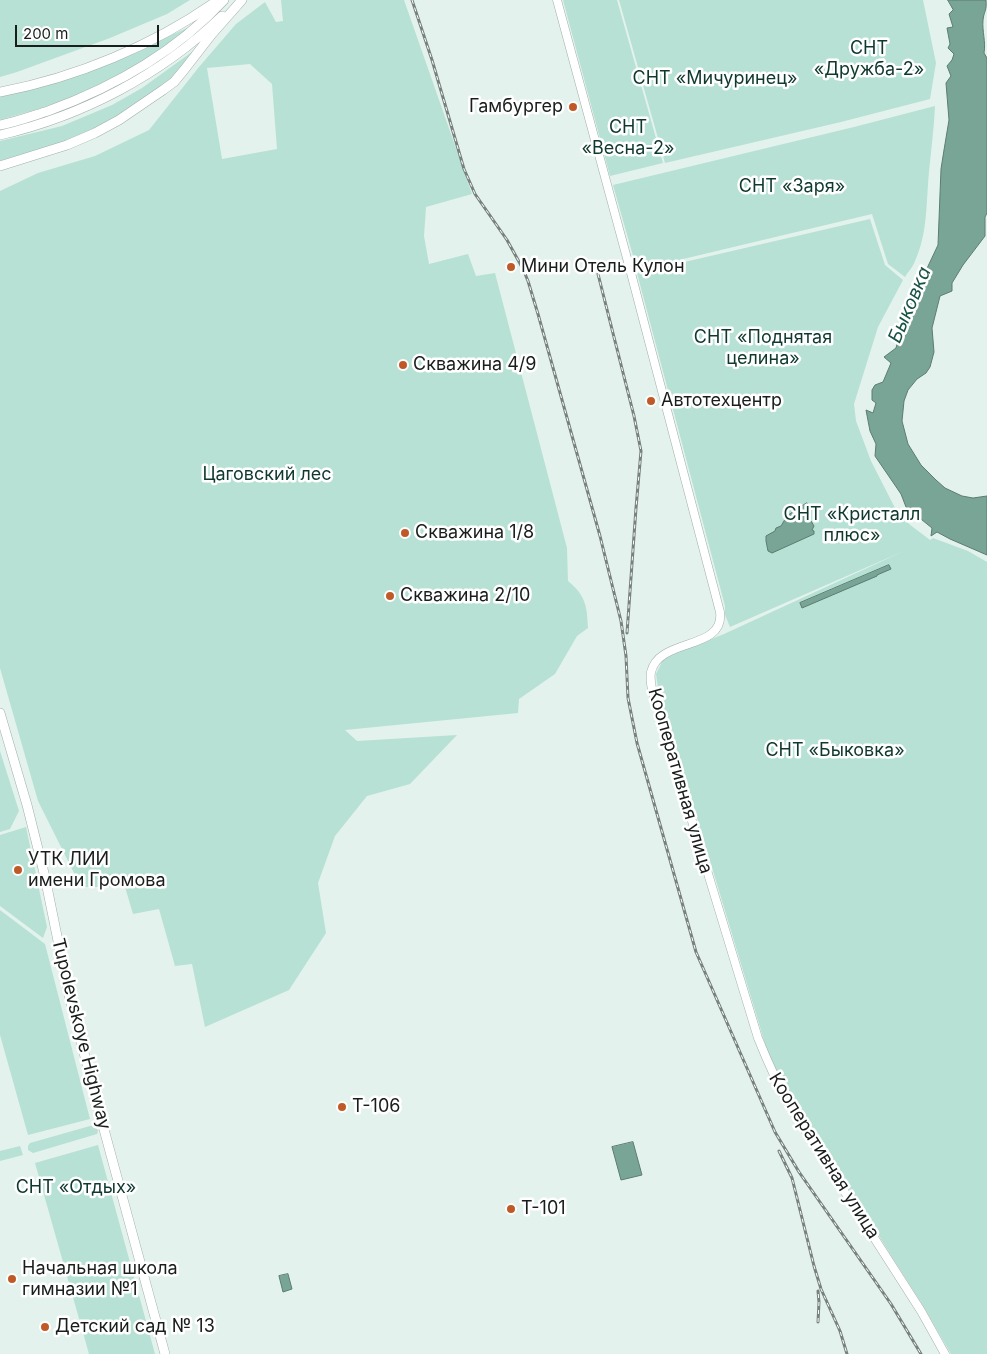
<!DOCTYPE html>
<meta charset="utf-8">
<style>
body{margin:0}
#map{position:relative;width:987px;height:1354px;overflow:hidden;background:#e3f2ed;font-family:Inter,sans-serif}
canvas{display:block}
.scale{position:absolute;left:15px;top:25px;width:144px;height:22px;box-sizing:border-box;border:2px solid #191e1c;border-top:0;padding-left:6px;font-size:15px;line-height:18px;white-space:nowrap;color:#191e1c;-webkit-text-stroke:4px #fff;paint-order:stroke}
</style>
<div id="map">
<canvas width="987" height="1354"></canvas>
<div class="scale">200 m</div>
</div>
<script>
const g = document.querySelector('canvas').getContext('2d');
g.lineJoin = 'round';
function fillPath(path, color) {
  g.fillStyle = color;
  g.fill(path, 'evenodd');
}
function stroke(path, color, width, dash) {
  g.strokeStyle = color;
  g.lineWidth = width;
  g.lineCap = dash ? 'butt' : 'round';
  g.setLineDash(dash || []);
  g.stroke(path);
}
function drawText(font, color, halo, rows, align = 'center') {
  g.font = font + ' Inter,sans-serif';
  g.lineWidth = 5;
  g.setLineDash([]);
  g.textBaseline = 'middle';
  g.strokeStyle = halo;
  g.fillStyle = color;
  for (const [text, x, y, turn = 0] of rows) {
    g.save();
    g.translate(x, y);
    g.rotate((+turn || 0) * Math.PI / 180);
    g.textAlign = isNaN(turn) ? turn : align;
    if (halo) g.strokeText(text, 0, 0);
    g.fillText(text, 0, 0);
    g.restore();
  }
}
const green = new Path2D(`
 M 0,0 L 190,0 L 167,14 L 110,38 L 17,72 L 0,77 Z
 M 281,0 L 404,0 L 472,194 L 426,207 L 424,236 L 429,264 L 468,254 L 476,276 L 495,273 L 567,548 L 568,581 C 586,596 587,606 588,628 L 577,636 L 555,674 L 519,699 L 518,713 L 345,730 L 357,741 L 457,735 L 410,784 L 367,796 L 335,836 L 318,883 L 326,933 L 289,990 L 205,1027 L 192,964 L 175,966 L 159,909 L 133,914 L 125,887 L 81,887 L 38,801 L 0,668 L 0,191 L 38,173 L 95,156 L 149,130 L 199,67 L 236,24 L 265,2 L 276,22 L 283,21 ZM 250,64 L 272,84 L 277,149 L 222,159 L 207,68 Z
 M 563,0 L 617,0 L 663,163 L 610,176 Z
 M 619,0 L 923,0 L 936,63 L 930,99 L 841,122 L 665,163 Z
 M 194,25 C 160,52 121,78 80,94 C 54,105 27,112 0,120 L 0,96 L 20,91 L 126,55 Z
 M 196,49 L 170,81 L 117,117 L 90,131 L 61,143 L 0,161 L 0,141 L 62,126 L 112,105 L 142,88 Z
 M 935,106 C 934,129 931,150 929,172 C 926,202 928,233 915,261 C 913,267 908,272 905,277 L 888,264 L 872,214 L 637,270 L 613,185 L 854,127 Z
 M 870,219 L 885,265 L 903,280 L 878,327 L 854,404 L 856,421 L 871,461 L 894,506 L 909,524 L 930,540 L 933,538 L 968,551 L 987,562 L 987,1354 L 951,1354 L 922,1304 L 892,1257 L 862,1208 L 812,1135 L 772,1067 L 658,688 L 656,674 L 664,658 L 724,634 L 904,551 L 730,627 L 725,615 L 725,606 L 637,273 Z
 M 0,751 L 19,811 L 10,829 L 0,832 Z
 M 26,827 L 47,927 L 43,938 L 0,906 L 0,835 Z
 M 0,910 L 45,944 L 90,1119 L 28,1135 L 0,1035 Z
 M 90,1126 L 96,1126 L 98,1131 L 97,1134 L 33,1153 L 28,1150 L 28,1146 L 30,1143 Z
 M 98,1145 L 155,1354 L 89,1354 L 35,1163 Z
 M 20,1146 L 23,1155 L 0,1161 L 0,1151 Z`);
const water = new Path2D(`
 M 948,0 L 986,0 C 987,11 984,11 983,20 C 982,31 986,42 984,53 L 987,58 L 987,213 L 985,217 L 985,236 L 963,265 L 952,283 L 952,291 L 940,296 L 932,328 L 934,352 L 930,367 L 926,373 L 917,379 L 908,390 L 904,401 L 902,421 L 908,444 L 921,465 L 936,480 L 945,488 L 962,496 L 973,498 L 987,496 L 987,555 L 950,539 L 937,532 L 931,536 L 932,528 L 906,507 L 901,494 L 875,456 L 876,444 L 870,431 L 866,410 L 873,413 L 876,403 L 872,400 L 872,390 L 875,385 L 883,382 L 891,363 L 884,357 L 896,348 L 902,326 L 910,312 L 909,298 L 922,279 L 938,245 L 941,169 L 944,150 L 949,120 L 946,83 L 951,76 L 947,66 L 952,60 L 954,54 L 948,48 L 950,44 L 947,28 L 953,27 L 949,14 L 953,10 Z
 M 807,503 L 809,505 C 805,510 807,513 808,519 L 811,521 L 814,526 L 812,530 L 814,531 L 814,534 L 772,553 L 768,551 L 766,541 L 766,536 L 775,531 L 776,528 L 781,526 L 787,516 Z
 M 889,565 L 891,569 L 877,575 L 877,576 L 802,608 L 800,603 Z
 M 633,1142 L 642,1175 L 621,1180 L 612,1147 Z
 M 288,1274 L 292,1289 L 283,1292 L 279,1276 Z`);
const secondary = new Path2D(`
 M 557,0 L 631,273 L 720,612 C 725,651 659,637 651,672 C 649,684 654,696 657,706 L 758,1038 C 768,1063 778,1085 791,1108 L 921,1311 L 945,1354`);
const primary = new Path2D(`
 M 0,92 C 75,78 155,45 218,0
 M 0,125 C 16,122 32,116 48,111 C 114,87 176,52 224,0
 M 0,135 C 82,116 161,75 222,16
 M 0,166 L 67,145 L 95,133 L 119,120 L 163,90 L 174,82 L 184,70 L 212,34 L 242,0
 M 0,713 L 27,805 L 45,877 L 69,995 L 102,1122 L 165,1354`);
const rail = new Path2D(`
 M 412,0 L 432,60 L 464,169 L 475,194 L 507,240 L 523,269 L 528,281 L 538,314 L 600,536 L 621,621 L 626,656 L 628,698 L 637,743 L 696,952 L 775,1132 L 799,1172 L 891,1304 L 921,1354
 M 598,274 L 634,416 L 641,451 L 636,508 L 627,633
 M 779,1151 L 792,1178 L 814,1266 L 821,1289 L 840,1331 L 847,1354
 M 818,1322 L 819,1302 L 818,1291`);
const markers = [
 [573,107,5,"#bf5a28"],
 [511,267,5,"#bf5a28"],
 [403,365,5,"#bf5a28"],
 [651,401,5,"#bf5a28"],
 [405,533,5,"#bf5a28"],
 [390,596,5,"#bf5a28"],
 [18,870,5,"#bf5a28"],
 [342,1107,5,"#bf5a28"],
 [511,1209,5,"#bf5a28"],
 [12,1279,5,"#bf5a28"],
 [45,1327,5,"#bf5a28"]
];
const parkNames = [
 ["СНТ",869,49],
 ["«Дружба-2»",869,70],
 ["СНТ «Мичуринец»",715,79],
 ["СНТ",628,128],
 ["«Весна-2»",628,149],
 ["СНТ «Заря»",792,187],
 ["СНТ «Поднятая",763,338],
 ["целина»",763,359],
 ["Цаговский лес",267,475],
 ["СНТ «Кристалл",852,515],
 ["плюс»",852,536],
 ["СНТ «Быковка»",835,751],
 ["СНТ «Отдых»",76,1188]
];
const poiNames = [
 ["Гамбургер",563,107,"right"],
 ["Мини Отель Кулон",521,267],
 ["Скважина 4/9",413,365],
 ["Автотехцентр",661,401],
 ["Скважина 1/8",415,533],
 ["Скважина 2/10",400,596],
 ["УТК ЛИИ",28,860],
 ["имени Громова",28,881],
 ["Т-106",352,1107],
 ["Т-101",521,1209],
 ["Начальная школа",22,1269],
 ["гимназии №1",22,1290],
 ["Детский сад № 13",55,1327]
];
const streetNames = [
 ["Кооперативная улица",680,781,74],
 ["Tupolevskoye Highway",81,1034,76],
 ["Кооперативная улица",824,1156,58]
];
const waterNames = [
 ["Быковка",910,305,-67]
];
fillPath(green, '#b7e1d4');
fillPath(water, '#79a597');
stroke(water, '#5c7c72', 1);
stroke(secondary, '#a2afab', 9);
stroke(primary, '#a2afab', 10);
stroke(secondary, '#fff', 8);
stroke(primary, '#fff', 9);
stroke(rail, '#77817e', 3);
stroke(rail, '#fff', 1, [4]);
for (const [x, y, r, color] of markers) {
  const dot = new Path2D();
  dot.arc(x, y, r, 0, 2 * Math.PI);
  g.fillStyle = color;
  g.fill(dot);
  stroke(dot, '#fff', 2);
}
drawText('18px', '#0f382e', '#fff', parkNames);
drawText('18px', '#191e1c', '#fff', poiNames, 'left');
drawText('18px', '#191e1c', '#fff', streetNames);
drawText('italic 19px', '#185345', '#fff', waterNames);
</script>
